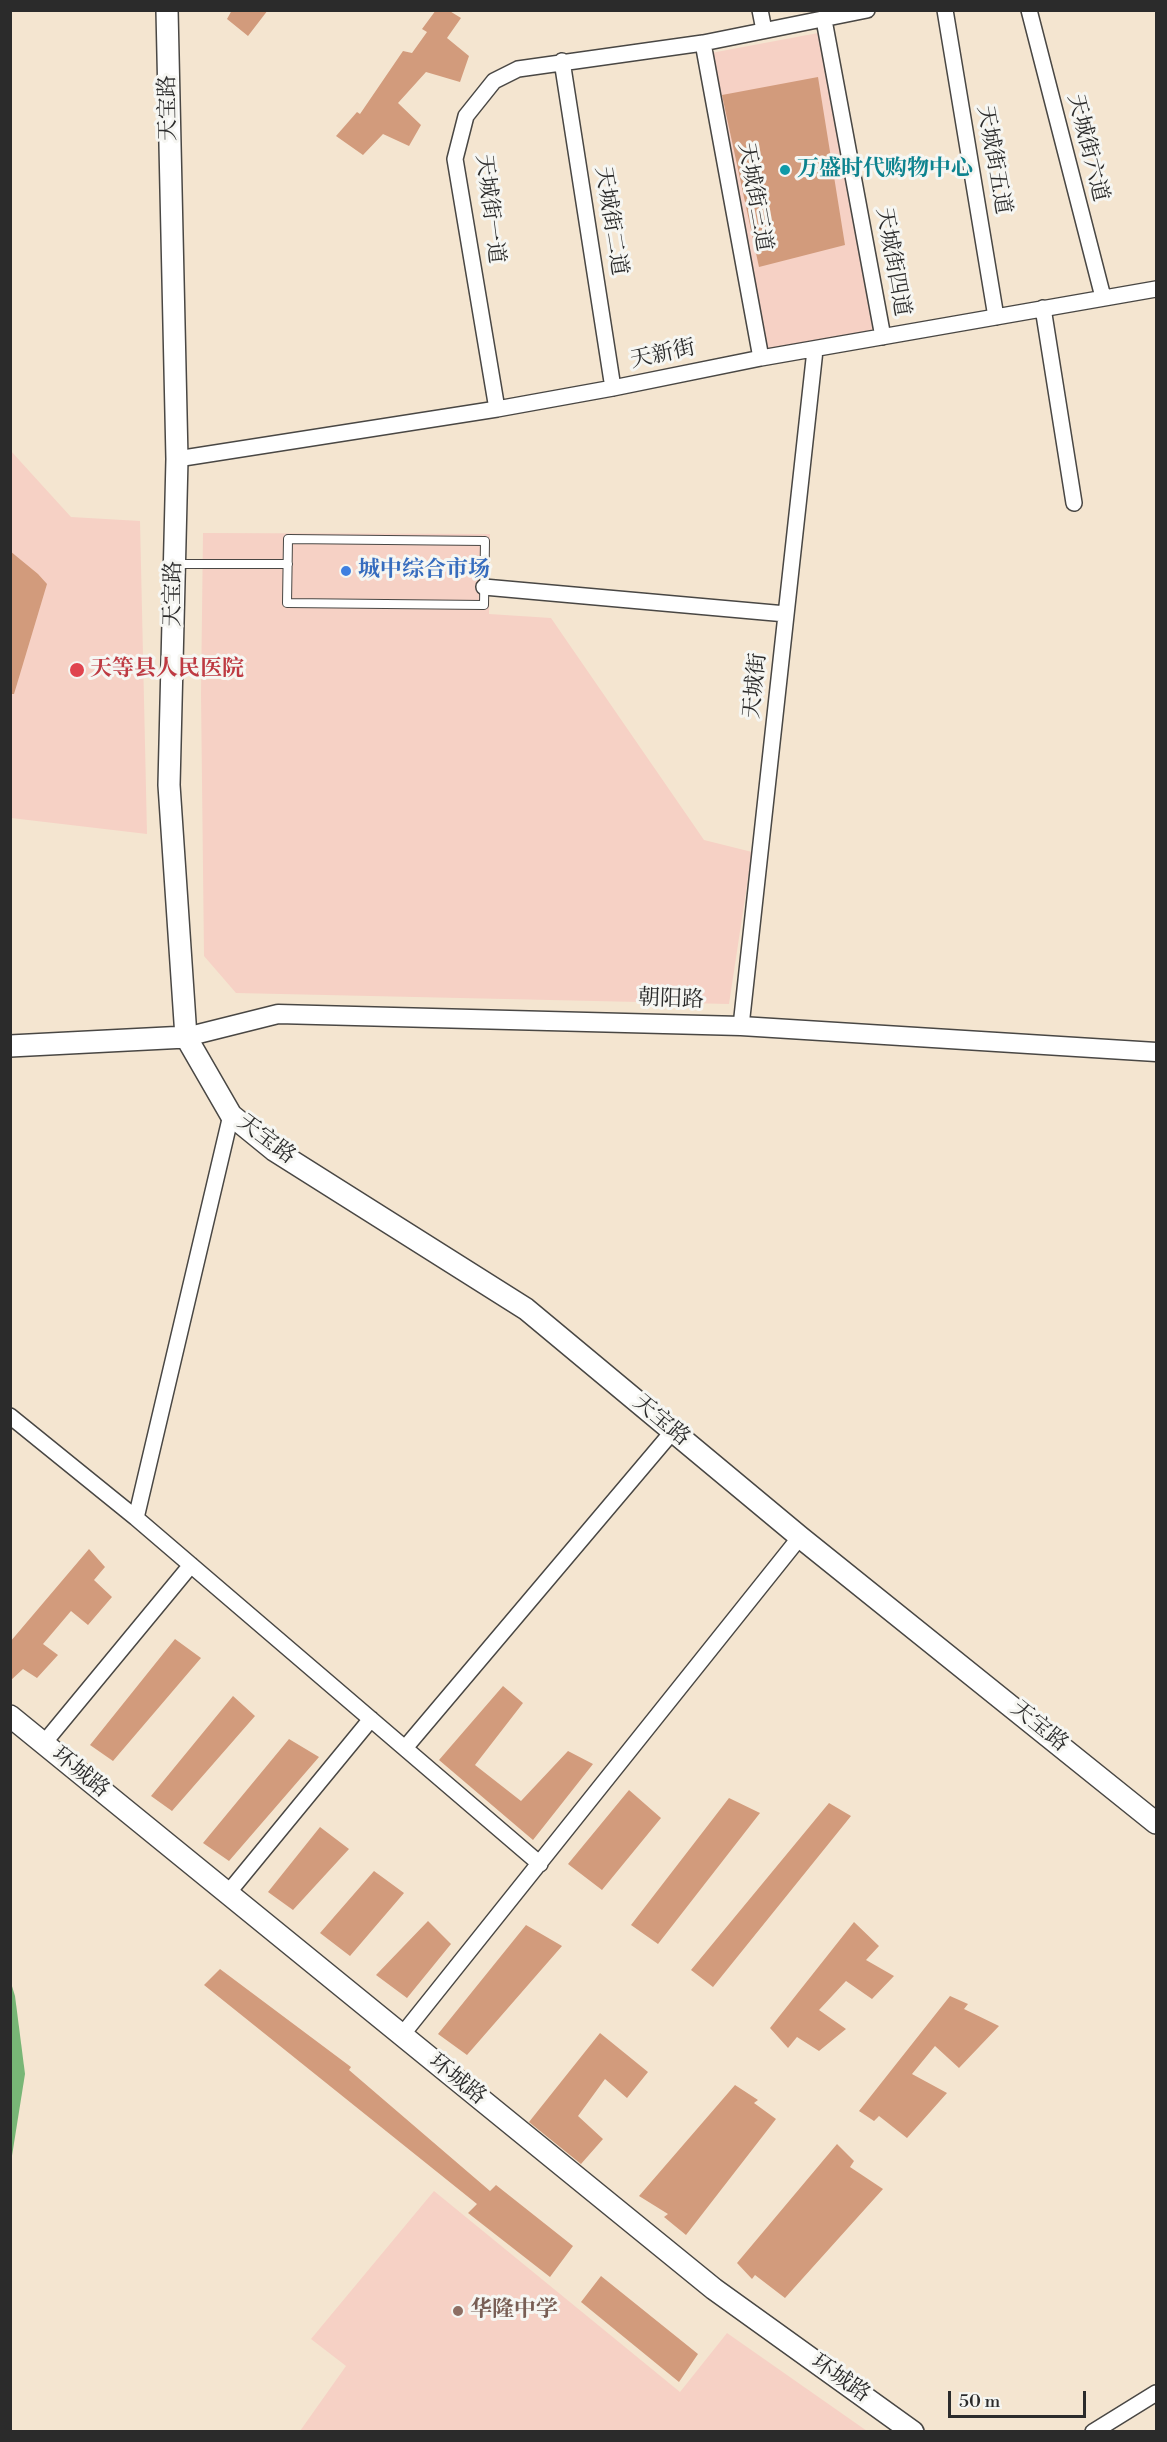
<!DOCTYPE html>
<meta charset="utf-8">
<style>
body{margin:0}
#map{position:relative;width:1167px;height:2442px;overflow:hidden;background:#f4e5d0;font-family:"Libre Bodoni",serif}
canvas{display:block}
.frame{position:absolute;inset:0;border:12px solid #2b2b2b;pointer-events:none}
.scale{position:absolute;left:948px;top:2391px;width:138px;height:27px;box-sizing:border-box;border:3px solid #2b2b2b;border-top:0;padding-left:8px;font-size:18px;line-height:21px;white-space:nowrap;color:#2b2b2b;-webkit-text-stroke:4px #f6f6f2;paint-order:stroke}
</style>
<div id="map">
<canvas width="1167" height="2442"></canvas>
<div class="frame"></div>
<div class="scale">50 m</div>
</div>
<script>
const g = document.querySelector('canvas').getContext('2d');
g.lineJoin = 'round';
function fillPath(path, color) {
  g.fillStyle = color;
  g.fill(path, 'evenodd');
}
function stroke(path, color, width, dash) {
  g.strokeStyle = color;
  g.lineWidth = width;
  g.lineCap = dash ? 'butt' : 'round';
  g.setLineDash(dash || []);
  g.stroke(path);
}
function drawText(font, color, halo, rows, align = 'center') {
  g.font = font + ' "Libre Bodoni","Noto Serif SC",serif';
  g.lineWidth = 6;
  g.setLineDash([]);
  g.textBaseline = 'middle';
  g.strokeStyle = halo;
  g.fillStyle = color;
  for (const [text, x, y, turn = 0] of rows) {
    g.save();
    g.translate(x, y);
    g.rotate((+turn || 0) * Math.PI / 180);
    g.textAlign = isNaN(turn) ? turn : align;
    if (halo) g.strokeText(text, 0, 0);
    g.fillText(text, 0, 0);
    g.restore();
  }
}
const built = new Path2D(`
 M 818,33 L 873,331 L 766,351 L 711,53 Z
 M 10,450 L 71,517 L 140,521 L 147,834 L 11,818 Z
 M 203,533 L 490,534 L 489,614 L 551,618 L 704,840 L 752,852 L 729,1004 L 236,993 L 204,956 L 201,694 Z
 M 434,2191 L 680,2392 L 727,2333 L 867,2431 L 300,2431 L 346,2366 L 311,2339 Z`);
const forest = new Path2D(`
 M 11,1983 L 15,1996 L 25,2074 L 11,2162 Z`);
const building = new Path2D(`
 M 232,10 L 268,10 L 248,36 L 227,19 Z
 M 436,10 L 448,10 L 461,18 L 447,38 L 469,56 L 460,82 L 426,72 L 398,103 L 421,125 L 409,146 L 383,134 L 363,155 L 336,136 L 357,112 L 360,114 L 403,51 L 412,53 L 427,32 L 422,29 Z
 M 818,77 L 845,245 L 759,267 L 722,95 Z
 M 10,551 L 38,574 L 47,584 L 14,694 L 10,694 Z
 M 89,1549 L 105,1567 L 94,1580 L 112,1597 L 88,1625 L 71,1611 L 43,1644 L 58,1655 L 37,1678 L 23,1669 L 10,1681 L 10,1642 Z
 M 175,1639 L 201,1658 L 113,1761 L 90,1745 Z
 M 503,1686 L 523,1703 L 475,1765 L 521,1801 L 568,1751 L 593,1764 L 533,1840 L 439,1760 Z
 M 233,1696 L 255,1716 L 172,1811 L 151,1796 Z
 M 289,1739 L 319,1757 L 229,1861 L 203,1843 Z
 M 629,1790 L 661,1818 L 602,1890 L 568,1864 Z
 M 729,1798 L 760,1813 L 658,1944 L 631,1925 Z
 M 829,1803 L 851,1816 L 713,1987 L 691,1970 Z
 M 320,1827 L 349,1849 L 293,1910 L 268,1892 Z
 M 374,1871 L 404,1893 L 350,1956 L 320,1933 Z
 M 428,1921 L 451,1944 L 407,1998 L 376,1975 Z
 M 854,1922 L 879,1946 L 866,1960 L 894,1976 L 872,1999 L 846,1981 L 819,2010 L 846,2029 L 819,2051 L 797,2037 L 788,2048 L 770,2028 Z
 M 526,1925 L 562,1946 L 467,2055 L 438,2034 Z
 M 220,1969 L 351,2067 L 349,2070 L 490,2191 L 496,2185 L 573,2246 L 550,2277 L 468,2213 L 477,2204 L 204,1985 Z
 M 950,1996 L 968,2004 L 964,2009 L 999,2026 L 959,2068 L 935,2046 L 912,2074 L 947,2093 L 907,2138 L 879,2116 L 874,2121 L 859,2111 Z
 M 600,2033 L 648,2072 L 627,2098 L 605,2079 L 578,2116 L 603,2139 L 581,2164 L 529,2122 Z
 M 735,2085 L 758,2100 L 754,2103 L 776,2119 L 686,2235 L 664,2217 L 668,2214 L 639,2196 Z
 M 837,2144 L 854,2161 L 850,2167 L 883,2189 L 785,2298 L 755,2275 L 752,2279 L 737,2263 Z
 M 601,2276 L 698,2354 L 679,2382 L 581,2302 Z`);
const service = new Path2D(`
 M 288,539 L 485,541 L 484,605 L 287,603 Z
 M 176,564 L 288,564`);
const minor = new Path2D(`
 M 760,10 L 764,30
 M 945,10 L 996,317
 M 1029,10 L 1103,297
 M 824,20 L 883,337
 M 703,43 L 761,358
 M 562,61 L 613,388
 M 1043,308 L 1074,503
 M 497,409 L 455,159 L 466,116 L 494,81 L 518,69 L 703,43 L 867,10
 M 177,459 L 497,409 L 613,388 L 761,358 L 1156,289
 M 484,587 L 786,614
 M 741,1026 L 815,350
 M 10,1416 L 136,1518 L 540,1864
 M 136,1518 L 231,1115
 M 44,1743 L 191,1565
 M 405,1748 L 673,1431
 M 228,1893 L 371,1719
 M 402,2035 L 800,1537
 M 1093,2432 L 1156,2393`);
const tertiary = new Path2D(`
 M 186,1037 L 278,1014 L 741,1026 L 1156,1052`);
const secondary = new Path2D(`
 M 167,10 L 177,459 L 169,785 L 186,1037 L 231,1115 L 274,1150 L 526,1309 L 800,1537 L 1156,1823
 M 10,1046 L 186,1037
 M 10,1716 L 714,2289 L 913,2432`);
const markers = [
 [785,170,6,"#0f9aa8"],
 [346,571,6,"#3f7fe0"],
 [77,670,8,"#e0444e"],
 [458,2311,6,"#8d6e63"]
];
const streetNames = [
 ["天宝路",169,108,-91],
 ["天城街六道",1087,148,76],
 ["天城街五道",993,160,80],
 ["天城街三道",754,197,80],
 ["天城街一道",489,209,83],
 ["天城街二道",610,221,81],
 ["天城街四道",892,262,80],
 ["天新街",663,355,-12],
 ["天宝路",174,594,-89],
 ["天城街",756,686,-84],
 ["朝阳路",671,1000,2],
 ["天宝路",266,1140,37],
 ["天宝路",661,1421,40],
 ["天宝路",1039,1727,39],
 ["环城路",80,1773,39],
 ["环城路",457,2080,39],
 ["环城路",840,2379,35]
];
const cultureNames = [
 ["万盛时代购物中心",797,170]
];
const shopNames = [
 ["城中综合市场",358,571]
];
const healthNames = [
 ["天等县人民医院",90,670]
];
const educationNames = [
 ["华隆中学",470,2311]
];
fillPath(built, '#f6d1c5');
fillPath(forest, '#78b676');
fillPath(building, '#d29b7c');
stroke(service, '#494744', 10);
stroke(minor, '#494744', 18);
stroke(tertiary, '#494744', 21);
stroke(secondary, '#494744', 24);
stroke(service, '#fff', 8);
stroke(minor, '#fff', 15);
stroke(tertiary, '#fff', 18);
stroke(secondary, '#fff', 21);
for (const [x, y, r, color] of markers) {
  const dot = new Path2D();
  dot.arc(x, y, r, 0, 2 * Math.PI);
  g.fillStyle = color;
  g.fill(dot);
  stroke(dot, '#f6f6f2', 2);
}
drawText('22px', '#2b2b2b', '#f6f6f2', streetNames);
drawText('bold 22px', '#0d838f', '#f6f6f2', cultureNames, 'left');
drawText('bold 22px', '#366cbe', '#f6f6f2', shopNames, 'left');
drawText('bold 22px', '#be3a42', '#f6f6f2', healthNames, 'left');
drawText('bold 22px', '#785e54', '#f6f6f2', educationNames, 'left');
</script>
